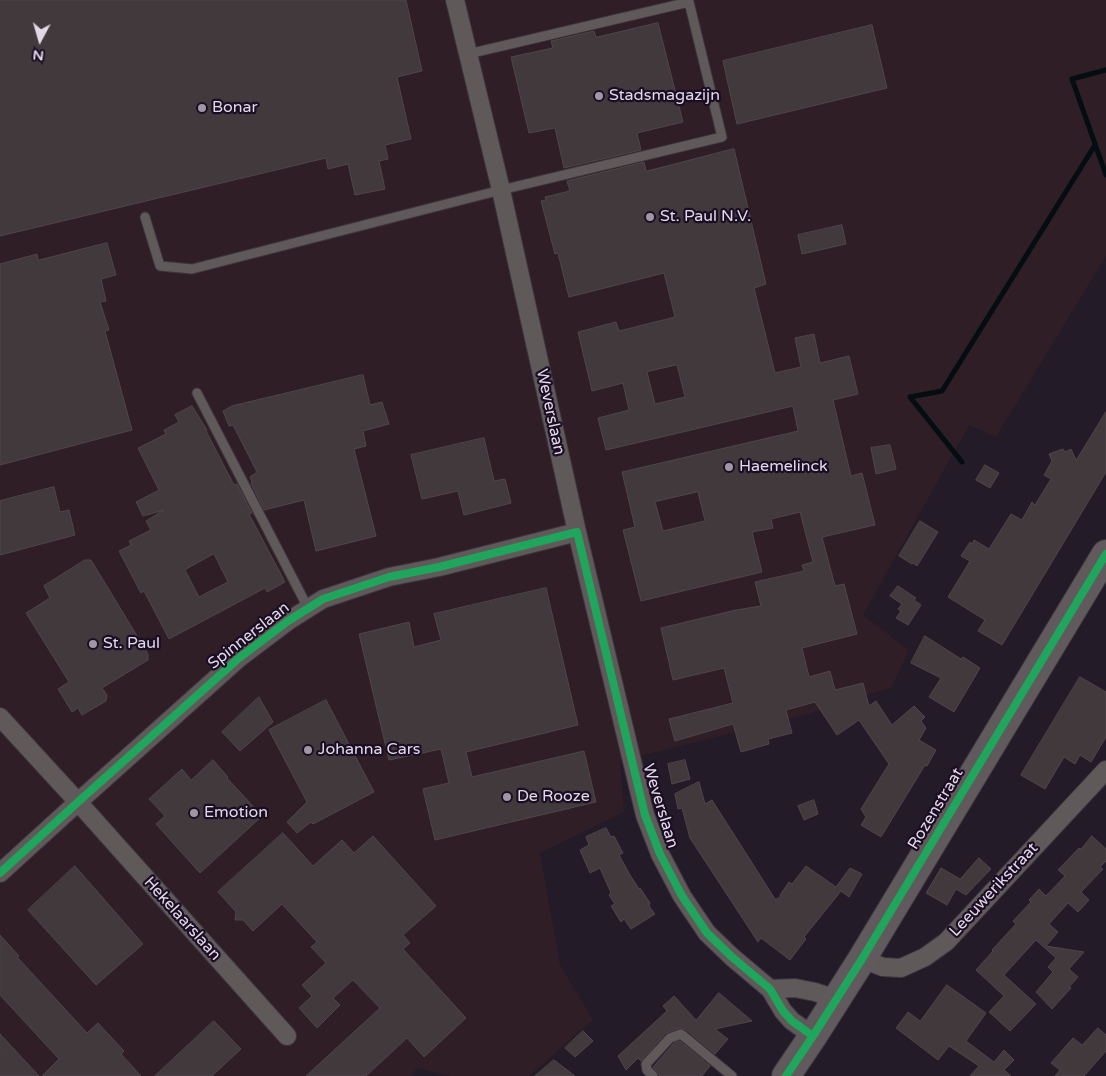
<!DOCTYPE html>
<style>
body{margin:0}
#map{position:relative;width:1106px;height:1076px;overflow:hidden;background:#241b28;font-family:"Varela Round",sans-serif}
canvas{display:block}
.north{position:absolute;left:15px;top:15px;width:50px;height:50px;-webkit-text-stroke:4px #1b0d23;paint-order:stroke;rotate:186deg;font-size:14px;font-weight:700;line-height:20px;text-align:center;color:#e2d8e8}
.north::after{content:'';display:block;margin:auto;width:18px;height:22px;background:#e2d8e8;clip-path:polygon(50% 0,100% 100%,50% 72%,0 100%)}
</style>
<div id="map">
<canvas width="1106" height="1076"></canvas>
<div class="north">N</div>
</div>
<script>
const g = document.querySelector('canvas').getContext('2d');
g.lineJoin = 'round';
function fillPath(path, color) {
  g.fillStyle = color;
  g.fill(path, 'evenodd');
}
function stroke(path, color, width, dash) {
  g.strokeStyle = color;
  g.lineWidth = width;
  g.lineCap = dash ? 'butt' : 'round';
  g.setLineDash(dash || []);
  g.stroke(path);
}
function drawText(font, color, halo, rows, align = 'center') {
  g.font = font + ' "Varela Round",sans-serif';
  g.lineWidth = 4.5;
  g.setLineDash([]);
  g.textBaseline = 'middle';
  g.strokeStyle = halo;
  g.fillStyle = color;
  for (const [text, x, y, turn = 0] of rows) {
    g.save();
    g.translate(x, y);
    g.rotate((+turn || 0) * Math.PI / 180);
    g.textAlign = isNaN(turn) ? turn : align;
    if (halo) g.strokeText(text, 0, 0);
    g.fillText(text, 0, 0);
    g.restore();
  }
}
const industrial = new Path2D(`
 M 0,0 L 1106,0 L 1106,256 L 996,437 L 969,425 L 863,615 L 909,650 L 892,687 L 805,715 L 620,761 L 624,812 L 540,853 L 560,965 L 593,1020 L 529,1076 L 450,1076 L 417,1068 L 411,1076 L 0,1076 Z`);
const stream = new Path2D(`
 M 1106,70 L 1072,79 L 1106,175
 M 962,462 L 910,397 L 942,391 L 1095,145`);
const building = new Path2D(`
 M 0,0 L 406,0 L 422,71 L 397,77 L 411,139 L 385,145 L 388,159 L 379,161 L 385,189 L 355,195 L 348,164 L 328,169 L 326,158 L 0,236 Z
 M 658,23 L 683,122 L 637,133 L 641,150 L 564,168 L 555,128 L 529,133 L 511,57 L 553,48 L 551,41 L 594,31 L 596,37 Z
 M 872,25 L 887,88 L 737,124 L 723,61 Z
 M 734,149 L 766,284 L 754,288 L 775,373 L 801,367 L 795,338 L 814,334 L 820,363 L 849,356 L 858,394 L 833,400 L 851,476 L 862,473 L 875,525 L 822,537 L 835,586 L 844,584 L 857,634 L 802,648 L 809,677 L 830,671 L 835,690 L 863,683 L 869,706 L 876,701 L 892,725 L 914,706 L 925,717 L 921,721 L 926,728 L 919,740 L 936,750 L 927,766 L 925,765 L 881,837 L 861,825 L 866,817 L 861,809 L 889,764 L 859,720 L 837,735 L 815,702 L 786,710 L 792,733 L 768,739 L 769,744 L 741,752 L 733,724 L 675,741 L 669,719 L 733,703 L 724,668 L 673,680 L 661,628 L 736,610 L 761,606 L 755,582 L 804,571 L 802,565 L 813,562 L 800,512 L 771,519 L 773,528 L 752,532 L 762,572 L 641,601 L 623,530 L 635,527 L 622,472 L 798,431 L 793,406 L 606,450 L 598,418 L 629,410 L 623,383 L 592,391 L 578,332 L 616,322 L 619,331 L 675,317 L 664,273 L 569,297 L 558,253 L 555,254 L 541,201 L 546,200 L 545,197 L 570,191 L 567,181 L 644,162 L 646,171 ZM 677,365 L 685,397 L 655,404 L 647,372 ZM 698,492 L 705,521 L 663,531 L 655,502 Z
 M 842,225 L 846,244 L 802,254 L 798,235 Z
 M 107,243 L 116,275 L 101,279 L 106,301 L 100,302 L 109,330 L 105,331 L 132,430 L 0,465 L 0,264 L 37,254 L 38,260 Z
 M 363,375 L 370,405 L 382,402 L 389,424 L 363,431 L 366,446 L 354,449 L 376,536 L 316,551 L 304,500 L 264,510 L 251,483 L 252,482 L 250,477 L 257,472 L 233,425 L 229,426 L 223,411 L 232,406 Z
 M 192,406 L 207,430 L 206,431 L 234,485 L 237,484 L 252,513 L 249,514 L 285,582 L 267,592 L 265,588 L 169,639 L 144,591 L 141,593 L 119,551 L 131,545 L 129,541 L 151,530 L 146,521 L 164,510 L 143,516 L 136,502 L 159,490 L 138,448 L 166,434 L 164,430 L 179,422 L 175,415 ZM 214,554 L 228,582 L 199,597 L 185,570 Z
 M 1106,412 L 1106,472 L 1002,645 L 978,631 L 985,620 L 948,597 L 970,561 L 961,556 L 970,542 L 972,544 L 974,540 L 989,549 L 1011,514 L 1022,520 L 1032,502 L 1035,505 L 1051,479 L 1044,475 L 1052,461 L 1049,454 L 1063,449 L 1065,452 L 1071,449 L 1076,460 Z
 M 484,438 L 494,481 L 505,479 L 511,503 L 464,515 L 458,491 L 422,499 L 411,455 Z
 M 890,445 L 896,469 L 876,474 L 871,448 Z
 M 985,465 L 999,473 L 990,488 L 976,480 Z
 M 54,487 L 60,512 L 69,510 L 75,535 L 0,555 L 0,501 Z
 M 920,521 L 938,532 L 917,566 L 913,563 L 912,564 L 899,556 Z
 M 85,560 L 91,560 L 148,654 L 148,660 L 102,688 L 107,695 L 106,701 L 82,715 L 78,708 L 72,712 L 58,689 L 69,682 L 26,613 L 50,598 L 44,586 Z
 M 898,586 L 916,598 L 914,600 L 921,605 L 908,625 L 896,618 L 901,611 L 898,609 L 902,604 L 890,596 Z
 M 546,588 L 578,725 L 466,752 L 472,777 L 584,751 L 596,802 L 435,840 L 423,789 L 449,783 L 441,749 L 389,760 L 359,634 L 409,622 L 414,647 L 441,640 L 434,614 Z
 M 925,636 L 961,659 L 963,657 L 980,668 L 954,712 L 929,697 L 941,678 L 911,663 Z
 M 1080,677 L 1106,692 L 1106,737 L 1091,762 L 1080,755 L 1075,764 L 1064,757 L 1045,789 L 1021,775 Z
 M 259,697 L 273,722 L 240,751 L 222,732 Z
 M 326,700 L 374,792 L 313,824 L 311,822 L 297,833 L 287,822 L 307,802 L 269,730 Z
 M 213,760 L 228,777 L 227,778 L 262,816 L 200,873 L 156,824 L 165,816 L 149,799 L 182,769 L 191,780 Z
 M 685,760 L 690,779 L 672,784 L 668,764 Z
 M 699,782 L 705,804 L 712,800 L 775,899 L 777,899 L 781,896 L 780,895 L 789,882 L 792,884 L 806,866 L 836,887 L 850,868 L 862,874 L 849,897 L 841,891 L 804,937 L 806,939 L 790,960 L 761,938 L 758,942 L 690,838 L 682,808 L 678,809 L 675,794 Z
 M 814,800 L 818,814 L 804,820 L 798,806 Z
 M 606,828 L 611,837 L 614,836 L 623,853 L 619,855 L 630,875 L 639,889 L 640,888 L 650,903 L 649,906 L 655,914 L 631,929 L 624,919 L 621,922 L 611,906 L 615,904 L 609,895 L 611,893 L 600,868 L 590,873 L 580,850 L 589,845 L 586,837 Z
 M 283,833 L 313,866 L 342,840 L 354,853 L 373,836 L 436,906 L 403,935 L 410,943 L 403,949 L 466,1018 L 424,1057 L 407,1038 L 366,1076 L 306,1076 L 380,1008 L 353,980 L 333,998 L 340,1005 L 317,1028 L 299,1008 L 312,996 L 302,985 L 326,963 L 311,947 L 317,942 L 282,904 L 253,931 L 243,920 L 235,920 L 236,912 L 218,892 Z
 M 1092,836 L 1106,849 L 1106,861 L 1100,867 L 1103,869 L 1081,892 L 1089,900 L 1078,912 L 1068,903 L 1049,924 L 1058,932 L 1046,946 L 1084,952 L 1069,969 L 1078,977 L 1069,987 L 1071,988 L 1052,1009 L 1036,992 L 1053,972 L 1048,967 L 1056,958 L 1036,940 L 1004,975 L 1036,1004 L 1010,1031 L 989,1012 L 1004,996 L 976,970 L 993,951 L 992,950 L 1016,924 L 1013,921 L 1031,902 L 1029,900 L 1039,889 L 1046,896 L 1065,876 L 1058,870 L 1079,848 L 1081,849 Z
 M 979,858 L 991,869 L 966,895 L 956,889 L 947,905 L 926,893 L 941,868 L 960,879 Z
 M 75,866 L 143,944 L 96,985 L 28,910 Z
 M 0,935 L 19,956 L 17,957 L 87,1033 L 98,1023 L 124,1051 L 121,1054 L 141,1076 L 42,1076 L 59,1059 L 0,995 Z
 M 947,985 L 986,1013 L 966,1041 L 994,1062 L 1004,1050 L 1014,1060 L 1004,1070 L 1011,1076 L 970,1076 L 979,1066 L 949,1046 L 938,1060 L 896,1028 L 908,1012 L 920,1021 Z
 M 719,993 L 752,1021 L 715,1029 L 728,1039 L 715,1054 L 685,1029 L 679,1028 L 666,1033 L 641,1061 L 638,1058 L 626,1070 L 618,1056 L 667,1011 L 663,1006 L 674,996 L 696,1020 Z
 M 214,1021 L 241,1049 L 212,1076 L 155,1076 Z
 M 1098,1028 L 1106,1035 L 1106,1051 L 1084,1076 L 1055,1076 L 1060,1070 L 1051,1063 L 1073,1038 L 1082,1045 Z
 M 583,1031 L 593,1041 L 575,1057 L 565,1048 Z
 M 0,1034 L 39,1076 L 0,1076 Z
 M 680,1041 L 710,1066 L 702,1076 L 660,1076 L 653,1067 L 674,1043 Z
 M 554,1060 L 575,1076 L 535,1076 Z`);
const service = new Path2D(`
 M 145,217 L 160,266 L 192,269 L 501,190 L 722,137 L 689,2 L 468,54
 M 197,393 L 308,608
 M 653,1076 L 647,1070 L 646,1064 L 670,1038 L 681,1034 L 732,1076`);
const minor = new Path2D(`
 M 455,0 L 501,190 L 577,532 L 645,815 L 660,854 L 682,896 L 707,933 L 732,957 L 770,989 L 783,1011 L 792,1021 L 813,1036
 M 0,717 L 78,802 L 287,1036
 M 0,873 L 78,802 L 239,658 L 288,621 L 323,599 L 389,577 L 439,567 L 577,532
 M 862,959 L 883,967 L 901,968 L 925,957 L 946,942 L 1106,770
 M 770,989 L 795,988 L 815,992 L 836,999`);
const primary = new Path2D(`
 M 786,1076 L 813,1036 L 862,959 L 1106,554`);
const cycleway = new Path2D(`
 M 0,873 L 78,802 L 239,658 L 288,621 L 323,599 L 389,577 L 439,567 L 577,532 L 645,815 L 660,854 L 682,896 L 707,933 L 732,957 L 770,989 L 783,1011 L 792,1021 L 813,1036
 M 786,1076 L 813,1036 L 862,959 L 1106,554`);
const markers = [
 [599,96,5,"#a096a5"],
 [202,108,5,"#a096a5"],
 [650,217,5,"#a096a5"],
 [729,467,5,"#a096a5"],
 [93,644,5,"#a096a5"],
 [308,750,5,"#a096a5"],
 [507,797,5,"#a096a5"],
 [194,813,5,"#a096a5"]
];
const poiNames = [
 ["Stadsmagazijn",609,96],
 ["Bonar",212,108],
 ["St. Paul N.V.",660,217],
 ["Haemelinck",739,467],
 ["St. Paul",103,644],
 ["Johanna Cars",318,750],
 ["De Rooze",517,797],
 ["Emotion",204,813]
];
const streetNames = [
 ["Weverslaan",550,412,78],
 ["Spinnerslaan",249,636,-38],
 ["Weverslaan",660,806,73],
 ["Rozenstraat",936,809,-59],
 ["Leeuwerikstraat",994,890,-47],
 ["Hekelaarslaan",182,919,48]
];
fillPath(industrial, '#2f1e25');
stroke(stream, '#030d12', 5);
fillPath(building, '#41393c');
stroke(building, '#4f464a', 1);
stroke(service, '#3e3642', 11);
stroke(minor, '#3e3642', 20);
stroke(primary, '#3e3642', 30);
stroke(service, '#5f5a59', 9);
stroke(minor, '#5f5a59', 18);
stroke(primary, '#605a5d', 28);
stroke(cycleway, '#20a55d', 8);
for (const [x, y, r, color] of markers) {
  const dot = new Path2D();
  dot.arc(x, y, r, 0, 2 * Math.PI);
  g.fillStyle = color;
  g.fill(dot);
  stroke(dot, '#1b0d23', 2);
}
drawText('16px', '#e2d8e8', '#1b0d23', poiNames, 'left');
drawText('16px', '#e2d8e8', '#1b0d23', streetNames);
</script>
